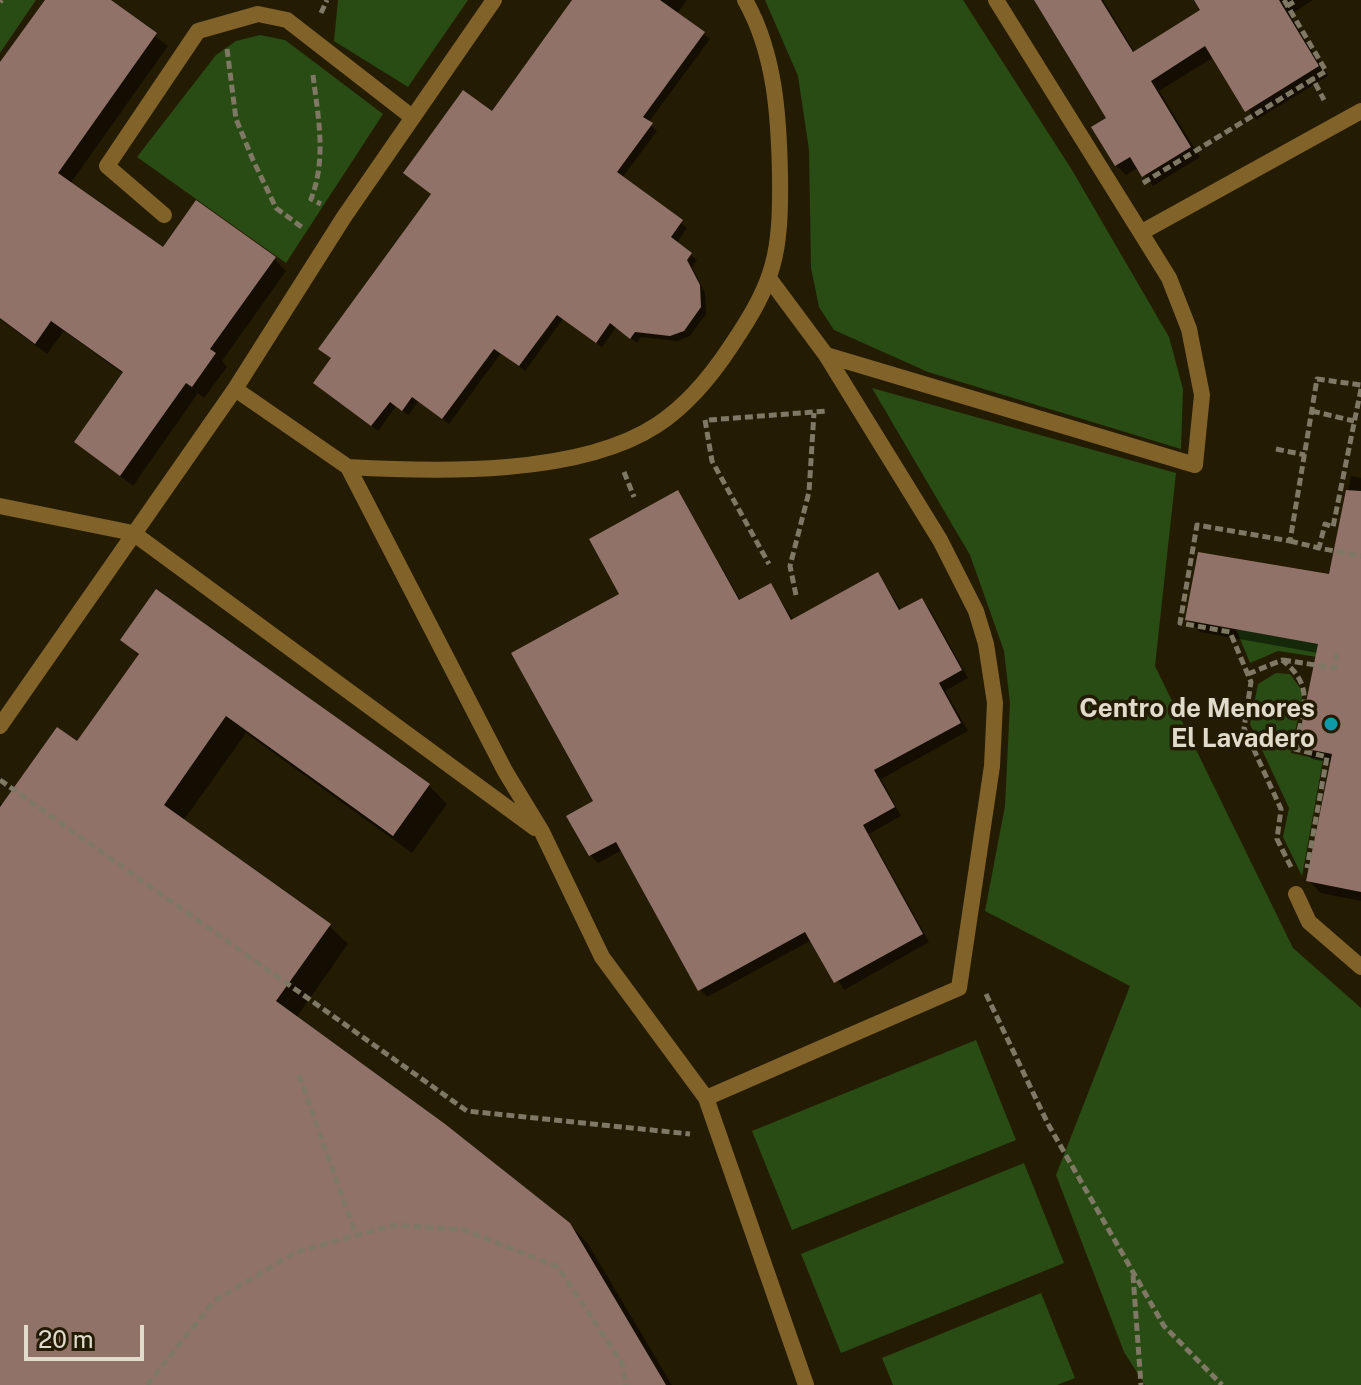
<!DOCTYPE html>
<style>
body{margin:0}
#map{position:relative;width:1361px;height:1385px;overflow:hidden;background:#241b03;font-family:"Public Sans",sans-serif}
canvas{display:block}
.scale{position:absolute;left:24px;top:1325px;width:120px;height:36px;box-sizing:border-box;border:4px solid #e1dbcc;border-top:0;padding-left:10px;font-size:24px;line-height:28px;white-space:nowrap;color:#e1dbcc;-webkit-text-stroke:6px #241b03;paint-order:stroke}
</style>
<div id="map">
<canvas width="1361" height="1385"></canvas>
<div class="scale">20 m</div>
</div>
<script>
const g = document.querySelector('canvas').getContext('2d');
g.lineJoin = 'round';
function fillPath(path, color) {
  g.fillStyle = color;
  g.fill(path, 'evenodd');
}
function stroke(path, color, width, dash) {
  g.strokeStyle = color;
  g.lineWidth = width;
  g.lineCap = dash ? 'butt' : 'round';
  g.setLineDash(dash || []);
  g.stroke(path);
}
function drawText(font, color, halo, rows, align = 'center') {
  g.font = font + ' "Public Sans",sans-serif';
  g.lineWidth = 7;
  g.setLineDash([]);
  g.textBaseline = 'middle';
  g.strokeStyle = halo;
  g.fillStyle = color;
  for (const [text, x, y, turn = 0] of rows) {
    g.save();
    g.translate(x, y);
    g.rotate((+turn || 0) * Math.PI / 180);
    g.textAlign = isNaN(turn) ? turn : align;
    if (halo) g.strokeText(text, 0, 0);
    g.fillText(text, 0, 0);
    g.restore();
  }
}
const green = new Path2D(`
 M 0,0 L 36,0 L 0,53 Z
 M 338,0 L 468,0 L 408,87 L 334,41 Z
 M 765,0 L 963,0 L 1072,170 L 1169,337 L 1183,389 L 1181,449 L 928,372 L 834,330 L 819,307 L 811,268 L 809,150 L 798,76 Z
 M 260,35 L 285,40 L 383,114 L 286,263 L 137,157 L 216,55 L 236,41 Z
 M 872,388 L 1176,473 L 1155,666 L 1293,948 L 1361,1008 L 1361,1385 L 1145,1385 L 1124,1352 L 1056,1175 L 1130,986 L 985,911 L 1005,806 L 1010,703 L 1004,651 L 970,555 Z
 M 1236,629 L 1320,644 L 1317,657 L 1278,651 L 1250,663 Z
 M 1276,673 L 1290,674 L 1303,692 L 1291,753 L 1323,760 L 1302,876 L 1283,837 L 1289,808 L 1250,724 L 1258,684 Z
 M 976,1040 L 1016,1140 L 792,1230 L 752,1131 Z
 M 1024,1163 L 1064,1263 L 841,1353 L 801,1254 Z
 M 1041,1293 L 1075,1378 L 1057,1385 L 893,1385 L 882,1358 Z`);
const shadow = new Path2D(`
 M 47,0 L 108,0 L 168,46 L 70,184 L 163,250 L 274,259 L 286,271 L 222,361 L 227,367 L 204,398 L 198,393 L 133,486 L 76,442 L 124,374 L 64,331 L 47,354 L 0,319 L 0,66 Z
 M 575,0 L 687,0 L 677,14 L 710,39 L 648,123 L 657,131 L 622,178 L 687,228 L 676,244 L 697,260 L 692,267 L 705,293 L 706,314 L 690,336 L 677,341 L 641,337 L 637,343 L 616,327 L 602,347 L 563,319 L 525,371 L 501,353 L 449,424 L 418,401 L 409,415 L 396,406 L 378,431 L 321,389 L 492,114 Z
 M 1036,0 L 1103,0 L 1135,53 L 1203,11 L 1197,0 L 1313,0 L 1290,15 L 1328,76 L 1256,120 L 1214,57 L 1159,91 L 1200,157 L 1153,186 L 1138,168 L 1126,175 L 1116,165 L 1094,128 L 1108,119 Z
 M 1351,476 L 1361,478 L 1361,901 L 1321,893 L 1309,881 L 1332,763 L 1312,759 L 1299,746 L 1318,653 L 1200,632 L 1187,619 L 1331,576 Z
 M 678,493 L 741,601 L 771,585 L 794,621 L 878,574 L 902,611 L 921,600 L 929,608 L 968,678 L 945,691 L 968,731 L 881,779 L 901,816 L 869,834 L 929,942 L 844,990 L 812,940 L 707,997 L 700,989 L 622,850 L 598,863 L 590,855 L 622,595 Z
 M 123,640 L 429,786 L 447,804 L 412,853 L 246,733 L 183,821 L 329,926 L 348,944 L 296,1018 L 569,1224 L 588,1244 L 672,1385 L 0,1385 L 0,803 L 4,806 L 77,744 L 140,657 Z`);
const building = new Path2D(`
 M 45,0 L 111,0 L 157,33 L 58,173 L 163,247 L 196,200 L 276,257 L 210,349 L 216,353 L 192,387 L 186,383 L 120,476 L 74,442 L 123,372 L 51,321 L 35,344 L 0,318 L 0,62 Z
 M 572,0 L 660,0 L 705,32 L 643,117 L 653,123 L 617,172 L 683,220 L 671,237 L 692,253 L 687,260 L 700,285 L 701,307 L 684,331 L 670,336 L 635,332 L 630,339 L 610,323 L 596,343 L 557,315 L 519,366 L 494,349 L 442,419 L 412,397 L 402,411 L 390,402 L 371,426 L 313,383 L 331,358 L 318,349 L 431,194 L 403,173 L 463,90 L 492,111 Z
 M 1034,0 L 1101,0 L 1133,52 L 1200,10 L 1194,0 L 1279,0 L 1319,66 L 1245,112 L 1205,46 L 1151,81 L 1191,147 L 1142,177 L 1130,157 L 1115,166 L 1091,127 L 1106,118 Z
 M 678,490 L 739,600 L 771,583 L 791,620 L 878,572 L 899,610 L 922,598 L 962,670 L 939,683 L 961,723 L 874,770 L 895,807 L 863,825 L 923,934 L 834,983 L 805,932 L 698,991 L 616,842 L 589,856 L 566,816 L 593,801 L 511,653 L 619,594 L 589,539 Z
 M 1346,490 L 1361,491 L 1361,892 L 1306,881 L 1332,754 L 1297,747 L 1318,644 L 1185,620 L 1198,552 L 1329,574 Z
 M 156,589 L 430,784 L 393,836 L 226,716 L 164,805 L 331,924 L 276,1001 L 445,1124 L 570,1223 L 666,1385 L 0,1385 L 0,807 L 57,727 L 77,741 L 139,654 L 120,640 Z`);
const path = new Path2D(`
 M 1284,0 L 1326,71 L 1313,79
 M 0,2 L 2,0
 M 1287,6 L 1297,0
 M 321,13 L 327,0
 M 227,49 L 236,119 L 253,160 L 276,208 L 303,228
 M 313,75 C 318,117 327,158 311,199 L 321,204
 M 1143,183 L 1313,79 L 1324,100
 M 1361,389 L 1333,527 L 1325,524 L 1319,548 L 1361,556
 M 1312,411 L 1354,421
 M 705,420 L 712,461 L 769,564
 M 709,420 L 827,411
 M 1276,449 L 1305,455
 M 624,472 L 634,497
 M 1290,541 L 1319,548
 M 796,595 L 790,566 L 809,492 L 814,413
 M 1283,660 L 1335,668 L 1337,650
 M 1248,674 L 1282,660 C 1317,687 1302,711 1295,749 L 1327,757 L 1307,868
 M 0,780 L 467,1111 L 690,1134
 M 1291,867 L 1277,839 L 1281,809 L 1244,728 L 1251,682 L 1230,632 L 1180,623 L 1197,525 L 1290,541 L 1317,379 L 1361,385
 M 986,994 L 1048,1124 L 1164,1326 L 1222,1385
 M 299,1075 L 356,1235
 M 1133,1275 L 1141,1385
 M 147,1385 L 214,1301 L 296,1252 L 394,1225 L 465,1230 L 558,1267 L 622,1363 L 626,1385`);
const service = new Path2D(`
 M 164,215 L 107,166 L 198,31 L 258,14 L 287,20 L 412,117
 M 1142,232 L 1361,111
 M 826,355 L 1195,465 L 1202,395 L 1189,329 L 1169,278 L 996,0
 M 235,389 L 348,467 L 505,771 L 542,832 L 602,957 L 706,1098 L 806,1385
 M 348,467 C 438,472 579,476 657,425 C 686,406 712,375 731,346 C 775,281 781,254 780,176 C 779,116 775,53 745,0
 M 0,506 L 133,533 L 535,828
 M 0,726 L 235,389 L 344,217 L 494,0
 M 1296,894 L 1309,922 L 1361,967
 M 706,1098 L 959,988 L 992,766 L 995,703 L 986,644 L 976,611 L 940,540 L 826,355 L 771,281`);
const markers = [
 [1331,724,8,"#0f9aa8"]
];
const poiNames = [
 ["Centro de Menores",1315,709],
 ["El Lavadero",1315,739]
];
fillPath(green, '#294c14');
fillPath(shadow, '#0007');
fillPath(building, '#917269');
stroke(path, '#7f7864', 5, [8, 4]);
stroke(service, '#816329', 16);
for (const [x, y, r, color] of markers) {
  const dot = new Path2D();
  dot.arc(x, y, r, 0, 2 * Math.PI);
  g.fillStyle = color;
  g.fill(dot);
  stroke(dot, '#241b03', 3);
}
drawText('bold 26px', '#e1dbcc', '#241b03', poiNames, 'right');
</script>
